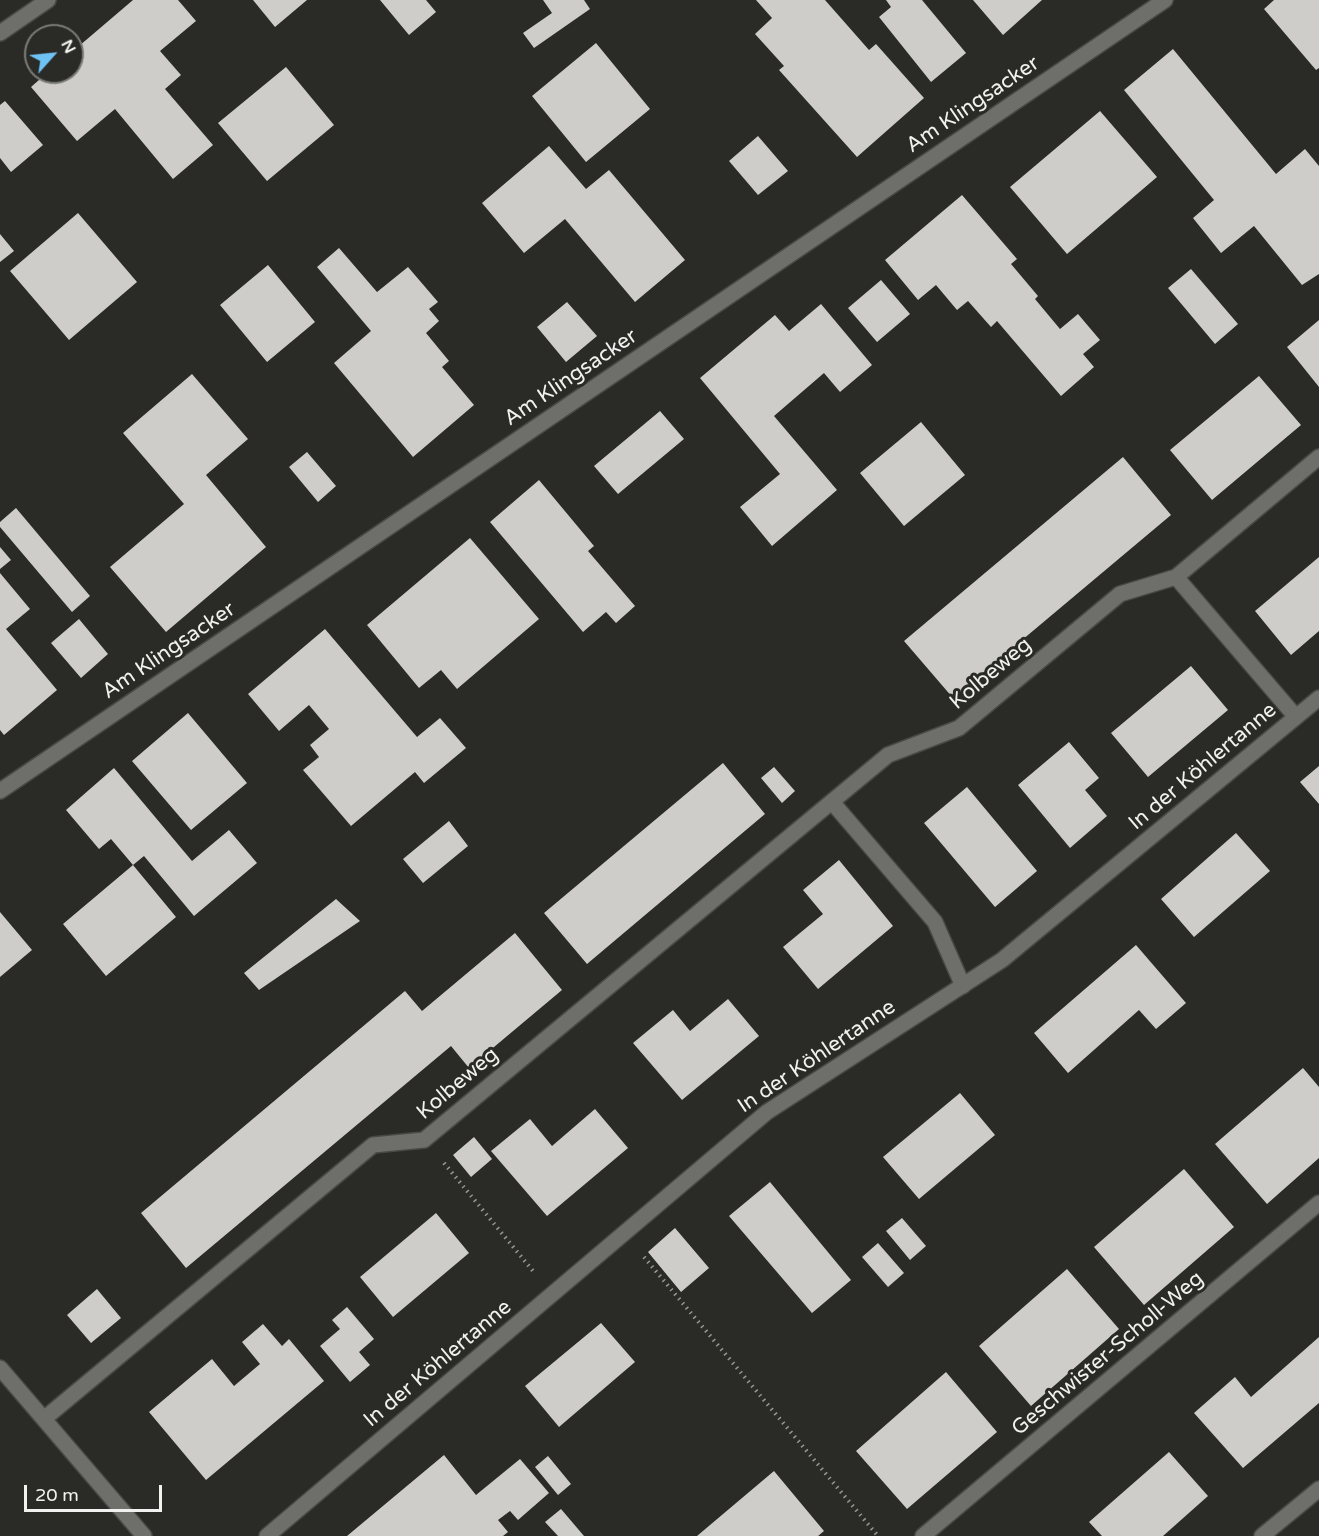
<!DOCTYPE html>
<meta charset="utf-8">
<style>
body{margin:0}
#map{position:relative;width:1319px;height:1536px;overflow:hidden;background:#2a2a27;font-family:"Varela Round",sans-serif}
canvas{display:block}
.north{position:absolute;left:24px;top:24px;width:60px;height:60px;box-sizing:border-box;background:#2a2a27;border:2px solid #7a7a77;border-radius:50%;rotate:63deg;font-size:16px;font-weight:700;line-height:24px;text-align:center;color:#f1f1ef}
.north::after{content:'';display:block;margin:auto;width:21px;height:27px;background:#6fc2f4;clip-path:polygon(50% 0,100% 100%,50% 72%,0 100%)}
.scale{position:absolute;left:24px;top:1485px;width:138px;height:27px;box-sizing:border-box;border:3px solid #f1f1ef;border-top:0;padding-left:8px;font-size:18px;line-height:21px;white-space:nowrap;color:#f1f1ef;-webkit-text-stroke:4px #2a2a27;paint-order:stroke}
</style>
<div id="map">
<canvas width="1319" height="1536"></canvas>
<div class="north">N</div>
<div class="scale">20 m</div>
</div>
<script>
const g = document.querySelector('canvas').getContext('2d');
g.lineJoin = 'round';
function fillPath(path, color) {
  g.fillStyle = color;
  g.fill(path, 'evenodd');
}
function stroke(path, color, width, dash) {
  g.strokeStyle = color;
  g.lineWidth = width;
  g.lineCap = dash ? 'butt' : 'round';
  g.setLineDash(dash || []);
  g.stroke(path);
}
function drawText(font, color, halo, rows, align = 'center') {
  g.font = font + ' "Varela Round",sans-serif';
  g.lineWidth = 6;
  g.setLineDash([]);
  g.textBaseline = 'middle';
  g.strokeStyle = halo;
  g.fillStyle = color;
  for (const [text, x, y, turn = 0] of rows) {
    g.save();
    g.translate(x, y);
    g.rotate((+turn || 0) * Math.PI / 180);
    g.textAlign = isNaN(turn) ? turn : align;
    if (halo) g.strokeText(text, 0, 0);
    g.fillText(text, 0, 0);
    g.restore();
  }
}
const building = new Path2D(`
 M 133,0 L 178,0 L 196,21 L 160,51 L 181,75 L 165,89 L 213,145 L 173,179 L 115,109 L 77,141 L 31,87 L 48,72 L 72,72 L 72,52 Z
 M 253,0 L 307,0 L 275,27 Z
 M 380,0 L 426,0 L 436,12 L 409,35 Z
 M 543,0 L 584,0 L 590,9 L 534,48 L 523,33 L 552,13 Z
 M 756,0 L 825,0 L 869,50 L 876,44 L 924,98 L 857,157 L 779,70 L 784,66 L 755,34 L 772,18 Z
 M 886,0 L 922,0 L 966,53 L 931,82 L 879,17 L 891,7 Z
 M 973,0 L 1042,0 L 1003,35 Z
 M 1274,0 L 1319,0 L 1319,68 L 1316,70 L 1264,9 Z
 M 596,43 L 650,109 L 586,162 L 532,96 Z
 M 1173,49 L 1276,174 L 1305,149 L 1319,166 L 1319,274 L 1302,285 L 1254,226 L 1221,253 L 1193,218 L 1214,200 L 1124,90 Z
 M 286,67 L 334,125 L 267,181 L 218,123 Z
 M 5,101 L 43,145 L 11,172 L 0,158 L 0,105 Z
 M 1100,111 L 1157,177 L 1067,254 L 1010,187 Z
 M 758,136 L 788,171 L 758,195 L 729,161 Z
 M 549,146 L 586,189 L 609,170 L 685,260 L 635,302 L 565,219 L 524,253 L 482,203 Z
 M 962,195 L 1017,259 L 1011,264 L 1038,296 L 1035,299 L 1060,329 L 1078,314 L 1100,340 L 1083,354 L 1094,367 L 1061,396 L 997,321 L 991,327 L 968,301 L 957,310 L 936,285 L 918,300 L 885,260 Z
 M 78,213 L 137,282 L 69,340 L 10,271 Z
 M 0,234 L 14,251 L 0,262 Z
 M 339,248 L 377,292 L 408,267 L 438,302 L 429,309 L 439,321 L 426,333 L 449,361 L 442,367 L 474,405 L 413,457 L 334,363 L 371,331 L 317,267 Z
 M 268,265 L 315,322 L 267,362 L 220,305 Z
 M 1191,269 L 1238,324 L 1215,344 L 1168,288 Z
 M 881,280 L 910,314 L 877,342 L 848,308 Z
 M 567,302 L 597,336 L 566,362 L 537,327 Z
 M 821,304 L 872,365 L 840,392 L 824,373 L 774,416 L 837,490 L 772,546 L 740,507 L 780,474 L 700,378 L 775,315 L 789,331 Z
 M 1319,320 L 1319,387 L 1287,347 Z
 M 192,374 L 248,439 L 206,475 L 266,547 L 166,632 L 110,567 L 184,504 L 123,433 Z
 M 1259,376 L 1301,425 L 1212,500 L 1170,450 Z
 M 660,411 L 684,439 L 618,494 L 594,466 Z
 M 921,422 L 965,475 L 904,526 L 860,473 Z
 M 307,452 L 336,486 L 318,502 L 289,467 Z
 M 1123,457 L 1171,515 L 953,698 L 904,641 Z
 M 539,480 L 594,546 L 588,551 L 635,606 L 616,623 L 606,612 L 583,632 L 490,522 Z
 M 16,508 L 90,596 L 72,612 L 0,527 L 0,522 Z
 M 470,538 L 539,619 L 457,689 L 441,670 L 419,688 L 367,625 Z
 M 0,547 L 11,560 L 0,569 Z
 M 1319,557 L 1319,631 L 1291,655 L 1255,611 Z
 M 0,573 L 30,609 L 6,629 L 57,690 L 4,735 L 0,730 Z
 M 79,619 L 108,654 L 81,678 L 51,643 Z
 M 325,629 L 417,737 L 440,718 L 466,748 L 424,783 L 415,772 L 351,826 L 303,770 L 319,757 L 310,745 L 329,729 L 309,705 L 279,731 L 248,694 Z
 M 1191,666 L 1228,710 L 1148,777 L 1111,733 Z
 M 188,713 L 247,783 L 191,830 L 132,761 Z
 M 1069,742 L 1099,778 L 1085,790 L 1107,816 L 1070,848 L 1018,785 Z
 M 723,763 L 765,814 L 587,964 L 544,913 Z
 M 1319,766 L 1319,804 L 1300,782 Z
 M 774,767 L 795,791 L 782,803 L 761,778 Z
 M 114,768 L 192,861 L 229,830 L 257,863 L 194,916 L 144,856 L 133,865 L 111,839 L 99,849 L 66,810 Z
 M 967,787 L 1037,871 L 995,907 L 924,823 Z
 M 449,821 L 468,846 L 423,883 L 403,859 Z
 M 1236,833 L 1270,871 L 1194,937 L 1161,899 Z
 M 839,860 L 893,926 L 818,989 L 783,947 L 823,914 L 803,890 Z
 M 133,865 L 176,917 L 106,976 L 63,924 Z
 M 336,899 L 360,921 L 259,990 L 244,973 Z
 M 0,912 L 32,950 L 0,977 Z
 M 515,933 L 562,990 L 469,1068 L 451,1046 L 186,1268 L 141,1213 L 405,991 L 422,1011 Z
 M 1136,945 L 1186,1003 L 1156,1029 L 1139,1010 L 1068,1073 L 1034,1033 Z
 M 728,999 L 759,1036 L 682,1100 L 633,1043 L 673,1010 L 690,1031 Z
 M 1303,1068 L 1319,1087 L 1319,1158 L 1267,1204 L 1215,1144 Z
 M 960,1093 L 995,1135 L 919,1199 L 883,1157 Z
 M 595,1109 L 628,1148 L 547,1216 L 491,1151 L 530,1119 L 552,1146 Z
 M 474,1137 L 492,1159 L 471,1177 L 453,1155 Z
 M 1184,1169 L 1234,1227 L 1144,1305 L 1094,1247 Z
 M 770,1182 L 851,1280 L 812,1313 L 729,1216 Z
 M 436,1213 L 469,1253 L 393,1317 L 360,1277 Z
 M 902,1218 L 926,1246 L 910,1260 L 886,1231 Z
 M 675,1228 L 709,1268 L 681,1292 L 648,1252 Z
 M 878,1243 L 904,1273 L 888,1287 L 862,1257 Z
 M 1067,1269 L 1119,1329 L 1031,1406 L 979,1346 Z
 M 97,1289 L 121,1318 L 91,1343 L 67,1315 Z
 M 347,1307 L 374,1339 L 359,1352 L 370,1365 L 350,1382 L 320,1346 L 340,1329 L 332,1320 Z
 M 601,1323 L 635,1362 L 559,1427 L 525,1386 Z
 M 263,1324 L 282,1346 L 289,1339 L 324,1381 L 206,1480 L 149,1412 L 212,1359 L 234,1386 L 260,1364 L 242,1342 Z
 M 1319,1337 L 1319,1403 L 1243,1468 L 1194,1413 L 1235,1377 L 1251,1397 Z
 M 946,1372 L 997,1432 L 907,1509 L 856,1451 Z
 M 1169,1452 L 1208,1496 L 1163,1536 L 1102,1536 L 1089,1522 Z
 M 444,1455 L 476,1495 L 520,1459 L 549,1493 L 518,1520 L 510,1511 L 498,1520 L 508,1532 L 503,1536 L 347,1536 Z
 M 548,1456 L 571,1484 L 558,1495 L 535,1467 Z
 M 774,1471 L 824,1531 L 818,1536 L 697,1536 Z
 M 561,1509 L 584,1536 L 558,1536 L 545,1522 Z`);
const path = new Path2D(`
 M 444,1163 L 533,1271
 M 644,1257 L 878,1536`);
const lane = new Path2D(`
 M 1176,577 L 1296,717
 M 832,802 L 935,922 L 963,986
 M 45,1418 L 373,1145 L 424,1140 L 888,755 L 959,728 L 1120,594 L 1176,577 L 1319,457`);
const street = new Path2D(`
 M 0,33 L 48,0
 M 0,791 L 1165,0
 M 0,1368 L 144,1536
 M 267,1536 L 767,1112 L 1002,960 L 1319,698
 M 923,1536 L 1319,1203
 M 1262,1536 L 1319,1489`);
const streetNames = [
 ["Am Klingsacker",973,105,-34],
 ["Am Klingsacker",571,378,-34],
 ["Am Klingsacker",169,651,-34],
 ["Kolbeweg",991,674,-40],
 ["In der Köhlertanne",1203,767,-40],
 ["In der Köhlertanne",817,1057,-34],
 ["Kolbeweg",458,1084,-40],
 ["Geschwister-Scholl-Weg",1108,1354,-40],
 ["In der Köhlertanne",438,1364,-40]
];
fillPath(building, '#cecdca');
stroke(lane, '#484846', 18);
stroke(street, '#484846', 18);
stroke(path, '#969693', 4, [1.5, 4.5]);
stroke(lane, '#6e6e6b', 15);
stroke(street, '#6e6e6b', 15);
drawText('21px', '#f1f1ef', '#2a2a27', streetNames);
</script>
